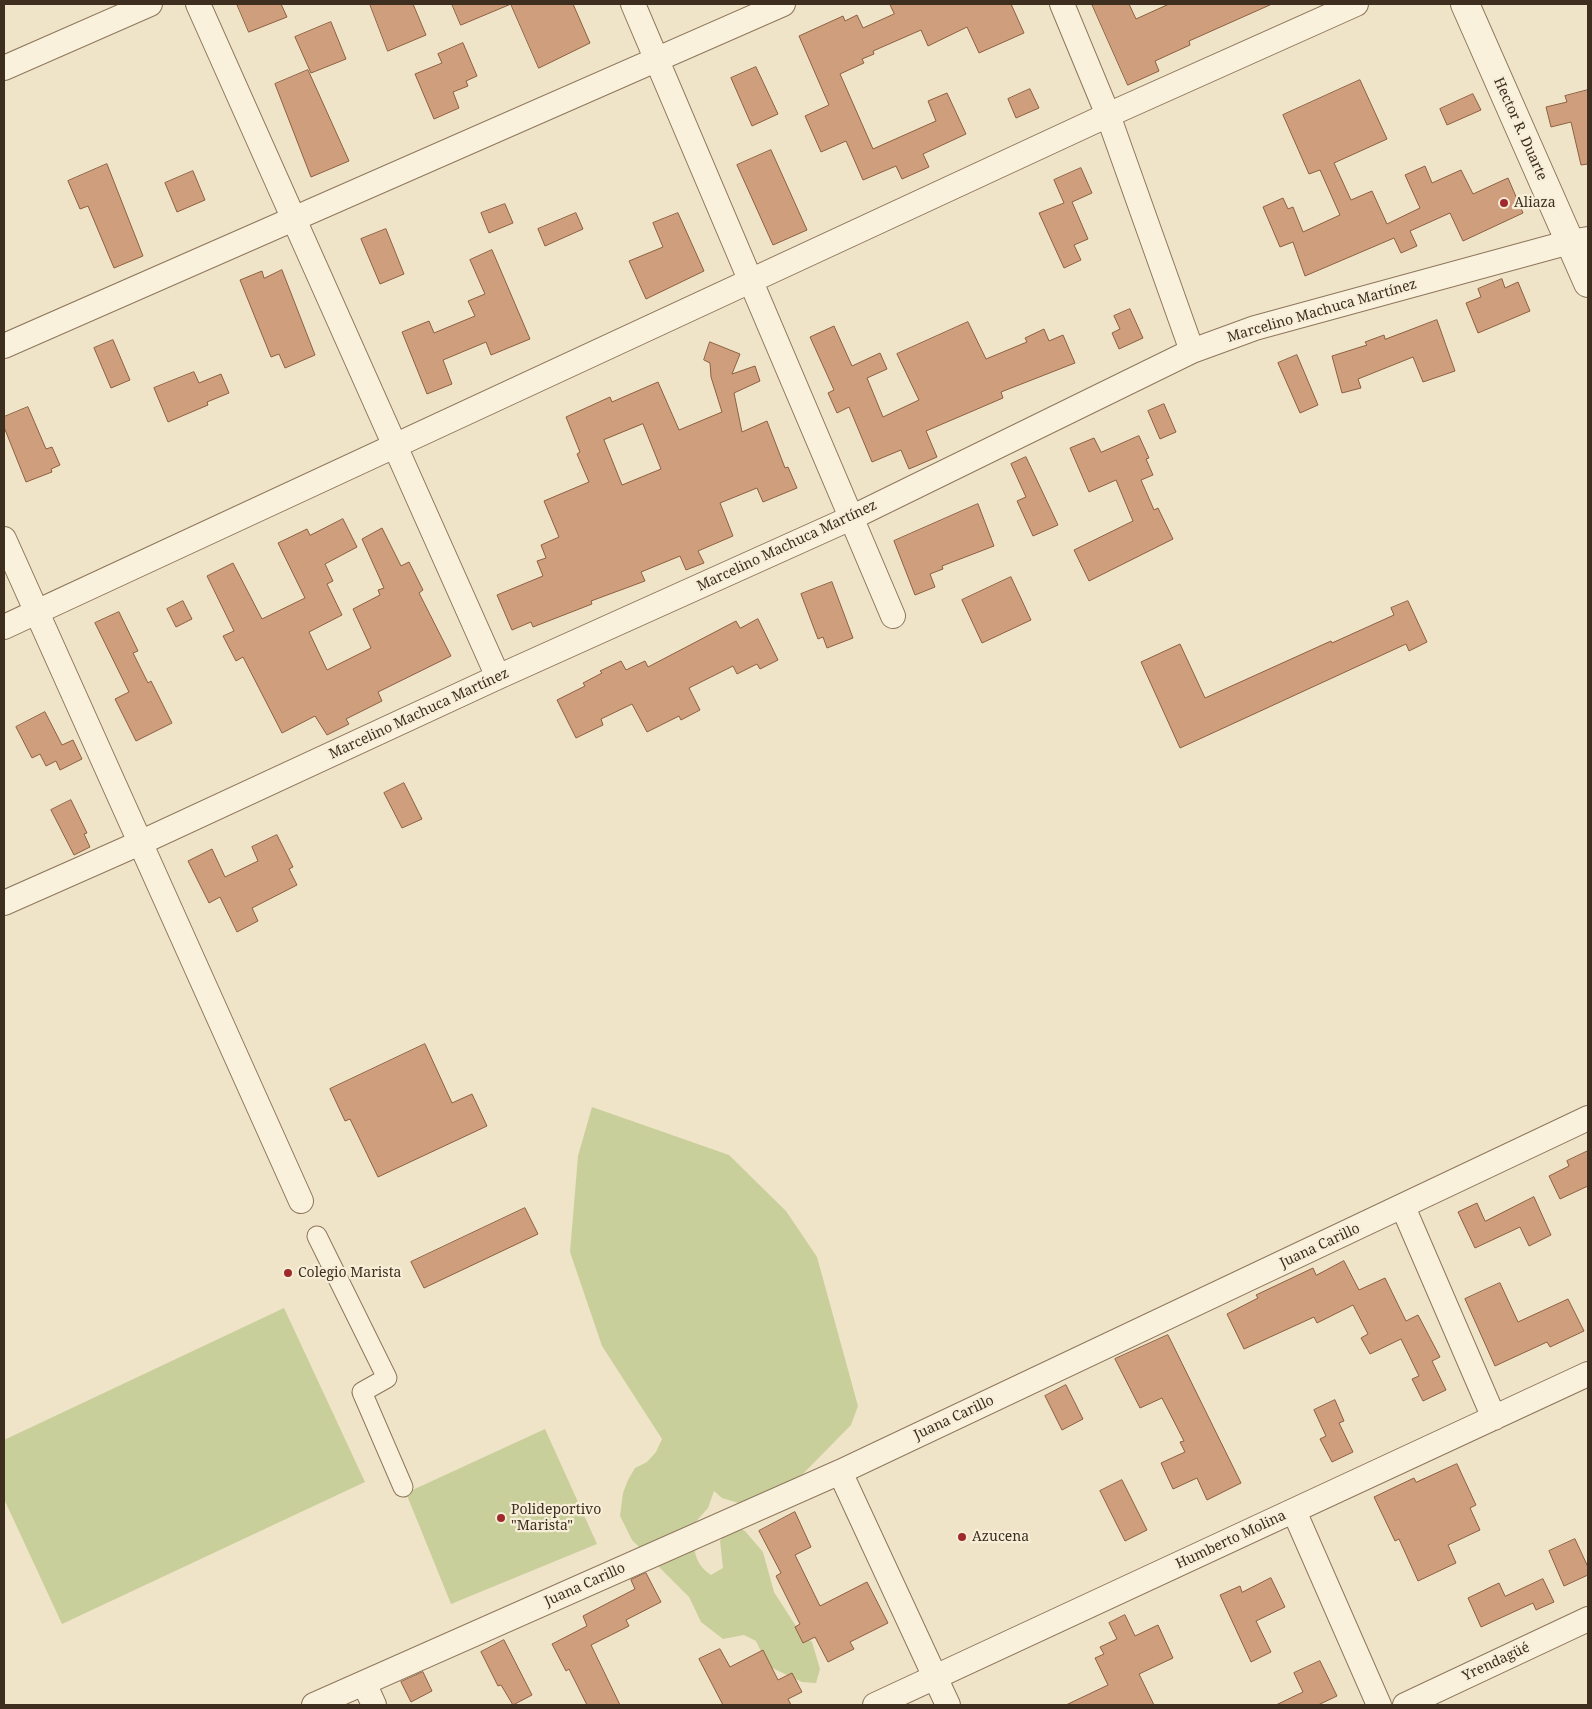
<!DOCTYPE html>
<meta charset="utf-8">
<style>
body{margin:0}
#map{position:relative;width:1592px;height:1709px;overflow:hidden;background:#f0e4c8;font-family:"Noto Serif",serif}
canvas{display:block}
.frame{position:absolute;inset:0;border:5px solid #3d2e20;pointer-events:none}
</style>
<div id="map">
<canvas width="1592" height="1709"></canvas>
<div class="frame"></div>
</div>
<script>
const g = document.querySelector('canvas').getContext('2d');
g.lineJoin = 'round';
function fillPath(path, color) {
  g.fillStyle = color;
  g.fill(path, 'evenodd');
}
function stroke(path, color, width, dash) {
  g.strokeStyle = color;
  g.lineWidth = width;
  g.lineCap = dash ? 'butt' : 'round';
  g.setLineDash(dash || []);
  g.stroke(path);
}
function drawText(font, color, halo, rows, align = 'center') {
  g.font = font + ' "Noto Serif",serif';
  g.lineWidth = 4.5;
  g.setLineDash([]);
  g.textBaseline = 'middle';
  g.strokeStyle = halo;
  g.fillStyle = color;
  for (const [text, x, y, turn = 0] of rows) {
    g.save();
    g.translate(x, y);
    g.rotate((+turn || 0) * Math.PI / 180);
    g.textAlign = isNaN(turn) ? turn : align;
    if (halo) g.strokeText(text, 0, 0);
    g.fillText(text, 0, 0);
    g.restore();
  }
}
const green = new Path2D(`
 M 592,1107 L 729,1155 L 786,1211 L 817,1257 L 858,1406 L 851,1425 L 795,1482 L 739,1503 L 722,1498 L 714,1491 L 708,1508 L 692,1526 C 695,1548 692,1562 711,1575 L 723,1568 L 720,1541 L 732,1525 L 745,1531 L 763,1552 L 774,1592 L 801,1634 L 812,1642 L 820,1669 L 816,1683 L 802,1682 L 768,1666 L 756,1641 L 744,1635 L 723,1639 L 701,1622 L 689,1597 L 632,1540 L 620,1516 L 623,1493 L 628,1480 L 635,1468 L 647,1462 L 656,1452 L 662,1439 L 602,1346 L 570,1252 L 578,1156 Z
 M 284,1308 L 365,1482 L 62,1624 L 4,1499 L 4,1440 Z
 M 545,1429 L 597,1544 L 451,1604 L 406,1493 Z`);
const building = new Path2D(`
 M 237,4 L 281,4 L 287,17 L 249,32 Z
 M 370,4 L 413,4 L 426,35 L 388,51 Z
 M 452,4 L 511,4 L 461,25 Z
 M 511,4 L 573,4 L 590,43 L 539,68 Z
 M 890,4 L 1011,4 L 1024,33 L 979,53 L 967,27 L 928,46 L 921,30 L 873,51 L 874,54 L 862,59 L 864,63 L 840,74 L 873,149 L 936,121 L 928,101 L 947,93 L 966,134 L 923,154 L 929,167 L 902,179 L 896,166 L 863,180 L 846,141 L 821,152 L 805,116 L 829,105 L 799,36 L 843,16 L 845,21 L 857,15 L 863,28 L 894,14 Z
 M 1092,4 L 1129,4 L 1136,19 L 1169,4 L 1272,4 L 1189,41 L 1190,45 L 1155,61 L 1159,71 L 1128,85 Z
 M 331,22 L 346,59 L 311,73 L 295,37 Z
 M 463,43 L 477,76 L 466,81 L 468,86 L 453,92 L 459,108 L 434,119 L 415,74 L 442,63 L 438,54 Z
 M 756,67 L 778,114 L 752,126 L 731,78 Z
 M 308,70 L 349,161 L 311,177 L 275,84 Z
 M 1360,80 L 1387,139 L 1334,163 L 1351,200 L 1372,191 L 1387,224 L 1420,208 L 1405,175 L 1425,166 L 1432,183 L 1461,170 L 1473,194 L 1508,178 L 1523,213 L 1463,241 L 1450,213 L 1410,231 L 1417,246 L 1401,253 L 1394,238 L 1305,276 L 1293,242 L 1280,247 L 1263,207 L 1283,198 L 1288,209 L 1293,207 L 1303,232 L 1340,215 L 1320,170 L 1309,174 L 1283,115 Z
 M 1030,89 L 1039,108 L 1016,118 L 1008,99 Z
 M 1588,90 L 1588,164 L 1581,165 L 1571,122 L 1551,127 L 1546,107 L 1567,102 L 1565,96 Z
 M 1473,94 L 1481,110 L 1447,125 L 1440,109 Z
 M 771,150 L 807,230 L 773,245 L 737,165 Z
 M 107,164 L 143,256 L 114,268 L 88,206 L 80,209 L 68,181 Z
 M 1081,168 L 1092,193 L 1072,202 L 1088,239 L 1074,245 L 1081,260 L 1064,268 L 1039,213 L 1064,203 L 1054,180 Z
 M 193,171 L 205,200 L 177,212 L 165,183 Z
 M 505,204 L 513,223 L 489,233 L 481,213 Z
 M 576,213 L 583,229 L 545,246 L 538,229 Z
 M 678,213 L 704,271 L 646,299 L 629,261 L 663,247 L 653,223 Z
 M 386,229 L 404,274 L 380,284 L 361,239 Z
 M 492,250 L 530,339 L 491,355 L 486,342 L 443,360 L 452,384 L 427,394 L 402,332 L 429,321 L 434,333 L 475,316 L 468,301 L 485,294 L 470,260 Z
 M 282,270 L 315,355 L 285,368 L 279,354 L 271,357 L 240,280 L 262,271 L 264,278 Z
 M 1502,279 L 1505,288 L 1518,282 L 1530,311 L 1478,333 L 1466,303 L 1481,297 L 1478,289 Z
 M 1130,309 L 1143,338 L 1119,349 L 1112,333 L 1120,329 L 1114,316 Z
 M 1437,320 L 1455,371 L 1423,382 L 1413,357 L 1358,379 L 1361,388 L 1342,393 L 1332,356 L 1367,345 L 1365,342 L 1384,335 L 1385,339 Z
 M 968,322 L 986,359 L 1027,342 L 1025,338 L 1044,329 L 1049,341 L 1063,335 L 1075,363 L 1001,392 L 1003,398 L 926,431 L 937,457 L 909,469 L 901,450 L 872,462 L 849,407 L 837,413 L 828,393 L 834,390 L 810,337 L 834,326 L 852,366 L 880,353 L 887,369 L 867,378 L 883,417 L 919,400 L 897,354 Z
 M 113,340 L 130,380 L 111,388 L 94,348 Z
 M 710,342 L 740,354 L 732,374 L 755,366 L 760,381 L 734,393 L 742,432 L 767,421 L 785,468 L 788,467 L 797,488 L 763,502 L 757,488 L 720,503 L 733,536 L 698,551 L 704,563 L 686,570 L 680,556 L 641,572 L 645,581 L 591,601 L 592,604 L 533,627 L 531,622 L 512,630 L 497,595 L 543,576 L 537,561 L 546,558 L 541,545 L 559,537 L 544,501 L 589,482 L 577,454 L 580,452 L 566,417 L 610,397 L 612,402 L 658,382 L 679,430 L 722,412 L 711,377 L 710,363 L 704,360 ZM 643,424 L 661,469 L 622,485 L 604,440 Z
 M 1297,355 L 1318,405 L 1300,413 L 1278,363 Z
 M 194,372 L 199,383 L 221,374 L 229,393 L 207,402 L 208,405 L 168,422 L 154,388 Z
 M 1164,404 L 1176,432 L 1160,439 L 1148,411 Z
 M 28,407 L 46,449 L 52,447 L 60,465 L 51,469 L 52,472 L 26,482 L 4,427 L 4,417 Z
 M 1139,436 L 1149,458 L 1146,459 L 1153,475 L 1141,480 L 1154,510 L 1158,508 L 1173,539 L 1089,581 L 1074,550 L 1133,521 L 1116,480 L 1089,492 L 1070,448 L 1094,438 L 1101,452 Z
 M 1026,457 L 1058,525 L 1033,536 L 1017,501 L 1026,497 L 1011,464 Z
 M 978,504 L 994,546 L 942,566 L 943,569 L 930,574 L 935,587 L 915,595 L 894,541 Z
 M 343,519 L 357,547 L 325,564 L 333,581 L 327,584 L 342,615 L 309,632 L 327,670 L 371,648 L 353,609 L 380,595 L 378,590 L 384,588 L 362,539 L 382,528 L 401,566 L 409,562 L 423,590 L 419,593 L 451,656 L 378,692 L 382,701 L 346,719 L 349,724 L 327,735 L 315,716 L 282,733 L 243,657 L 236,661 L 223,636 L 234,631 L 207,576 L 233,563 L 262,619 L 305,598 L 278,543 L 307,529 L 310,535 Z
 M 1011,577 L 1031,620 L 982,643 L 962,600 Z
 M 832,582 L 853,638 L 827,648 L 823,637 L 818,639 L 801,594 Z
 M 183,601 L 192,619 L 176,627 L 167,609 Z
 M 1408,601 L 1427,642 L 1409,651 L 1406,644 L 1180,748 L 1141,662 L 1180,644 L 1205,698 L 1331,641 L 1332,643 L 1394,615 L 1391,608 Z
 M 119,612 L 138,651 L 133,653 L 148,683 L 151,681 L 172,723 L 136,741 L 115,699 L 129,692 L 95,623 Z
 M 758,619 L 778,660 L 760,669 L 757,664 L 737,674 L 733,666 L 689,688 L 700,710 L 681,720 L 679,716 L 647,732 L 632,704 L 601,719 L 603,725 L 576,738 L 557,700 L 585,686 L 583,683 L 602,673 L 600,671 L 621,661 L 626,670 L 645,661 L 648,667 L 736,621 L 740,628 Z
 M 45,712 L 62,745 L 73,740 L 82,759 L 60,770 L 56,761 L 46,766 L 40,754 L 32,758 L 16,727 Z
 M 404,783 L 422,819 L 402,828 L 384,793 Z
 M 71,800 L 87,833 L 84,834 L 90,847 L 74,855 L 51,810 Z
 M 277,835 L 293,867 L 289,869 L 297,885 L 252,908 L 258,921 L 237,932 L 220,897 L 209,903 L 188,861 L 212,849 L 225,877 L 258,861 L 252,847 Z
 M 425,1044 L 452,1103 L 472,1094 L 487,1126 L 378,1177 L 350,1119 L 345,1121 L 330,1089 Z
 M 1588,1151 L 1588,1186 L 1560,1199 L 1549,1176 L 1569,1166 L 1567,1161 Z
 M 1534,1197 L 1551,1235 L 1529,1246 L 1520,1227 L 1475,1248 L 1458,1212 L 1477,1203 L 1485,1221 Z
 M 525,1208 L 538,1234 L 424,1288 L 411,1262 Z
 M 1344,1261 L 1359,1290 L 1385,1278 L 1406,1321 L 1418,1315 L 1440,1357 L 1432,1361 L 1446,1390 L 1423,1401 L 1412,1379 L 1419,1376 L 1401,1339 L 1370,1354 L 1361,1338 L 1368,1334 L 1353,1305 L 1317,1323 L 1314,1317 L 1244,1349 L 1227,1314 L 1258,1298 L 1256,1295 L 1313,1268 L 1316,1275 Z
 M 1500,1283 L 1518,1322 L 1568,1299 L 1584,1331 L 1550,1347 L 1547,1342 L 1495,1366 L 1465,1299 Z
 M 1168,1335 L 1241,1483 L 1207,1500 L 1197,1478 L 1173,1489 L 1161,1463 L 1185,1452 L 1180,1442 L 1184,1441 L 1162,1398 L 1140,1408 L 1115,1359 Z
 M 1066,1385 L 1083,1419 L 1062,1430 L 1045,1396 Z
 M 1335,1400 L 1344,1421 L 1339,1423 L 1353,1452 L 1332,1462 L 1320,1439 L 1326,1436 L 1314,1410 Z
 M 1457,1464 L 1476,1505 L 1470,1508 L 1480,1530 L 1448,1545 L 1456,1563 L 1418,1581 L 1399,1539 L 1395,1541 L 1374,1497 L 1414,1478 L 1416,1482 Z
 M 1122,1480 L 1147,1530 L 1125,1541 L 1100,1491 Z
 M 795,1512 L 811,1547 L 795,1555 L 820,1606 L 867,1582 L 888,1623 L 850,1642 L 854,1649 L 828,1662 L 815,1637 L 803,1643 L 795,1627 L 800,1624 L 776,1576 L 781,1573 L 759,1531 Z
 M 1575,1539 L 1588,1567 L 1588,1575 L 1564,1586 L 1549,1551 Z
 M 646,1573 L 661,1602 L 626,1620 L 629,1626 L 591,1645 L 620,1705 L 587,1705 L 569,1669 L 566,1671 L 552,1644 L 587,1626 L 583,1616 L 635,1589 L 631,1580 Z
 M 1271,1578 L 1285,1607 L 1256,1621 L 1271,1652 L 1251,1662 L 1220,1595 L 1240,1586 L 1242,1592 Z
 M 1543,1579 L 1554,1602 L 1536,1610 L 1533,1603 L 1481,1627 L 1468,1598 L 1499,1583 L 1505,1596 Z
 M 1125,1615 L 1135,1636 L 1158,1625 L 1173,1658 L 1139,1674 L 1154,1705 L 1066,1705 L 1108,1685 L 1095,1658 L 1104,1654 L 1100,1647 L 1117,1639 L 1109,1623 Z
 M 504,1640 L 532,1695 L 513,1705 L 501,1685 L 498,1686 L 481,1652 Z
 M 720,1649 L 730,1667 L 763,1650 L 778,1680 L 792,1673 L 802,1692 L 788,1699 L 791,1705 L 723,1705 L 699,1659 Z
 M 1320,1661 L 1337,1696 L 1318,1705 L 1276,1705 L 1303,1692 L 1294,1673 Z
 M 423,1672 L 432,1691 L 411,1702 L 401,1682 Z`);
const pedestrian = new Path2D(`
 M 317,1236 L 387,1378 L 362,1392 L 403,1487`);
const minor = new Path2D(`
 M 198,4 L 498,677
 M 633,4 L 893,616
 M 1062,4 L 1108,115 L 1192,351
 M 4,68 L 150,4
 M 4,346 L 783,4
 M 4,539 L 301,1201
 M 4,627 L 1108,115 L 1356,4
 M 4,903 L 142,842 L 498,677 L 851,518 L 1192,351 L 1255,328 L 1570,242 L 1588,239
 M 1403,1207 L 1494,1418
 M 840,1472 L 948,1705
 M 1294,1511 L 1379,1705
 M 364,1683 L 374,1705
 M 314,1705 L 840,1472 L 1588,1118
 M 875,1705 L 1588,1374
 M 1405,1705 L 1588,1619`);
const tertiary = new Path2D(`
 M 1465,4 L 1588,283`);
const markers = [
 [1504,203,5,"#9e2a2b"],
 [288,1273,5,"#9e2a2b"],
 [501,1518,5,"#9e2a2b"],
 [962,1537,5,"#9e2a2b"]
];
const streetNames = [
 ["Hector R. Duarte",1520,129,66],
 ["Marcelino Machuca Martínez",1322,311,-16],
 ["Marcelino Machuca Martínez",787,546,-25],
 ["Marcelino Machuca Martínez",419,714,-25],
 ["Juana Carillo",1320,1246,-25],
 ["Juana Carillo",954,1418,-25],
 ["Humberto Molina",1231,1540,-25],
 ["Juana Carillo",585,1585,-24],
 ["Yrendagüé",1496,1662,-25]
];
const poiNames = [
 ["Aliaza",1514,203],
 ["Colegio Marista",298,1273],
 ["Polideportivo",511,1510],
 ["\"Marista\"",511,1526],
 ["Azucena",972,1537]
];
fillPath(green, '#c9cf9b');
fillPath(building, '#cf9f7d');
stroke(building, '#8d5f41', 1);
stroke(pedestrian, '#8d765c', 21);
stroke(minor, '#8d765c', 26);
stroke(tertiary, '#8d765c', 30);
stroke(pedestrian, '#faf1dc', 19);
stroke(minor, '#faf1dc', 24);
stroke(tertiary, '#faf1dc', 28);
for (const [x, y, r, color] of markers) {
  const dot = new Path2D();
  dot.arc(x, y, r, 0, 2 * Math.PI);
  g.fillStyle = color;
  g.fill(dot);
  stroke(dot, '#f7eed8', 2);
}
drawText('14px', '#3d2e20', '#f7eed8', streetNames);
drawText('14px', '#3d2e20', '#f7eed8', poiNames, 'left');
</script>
